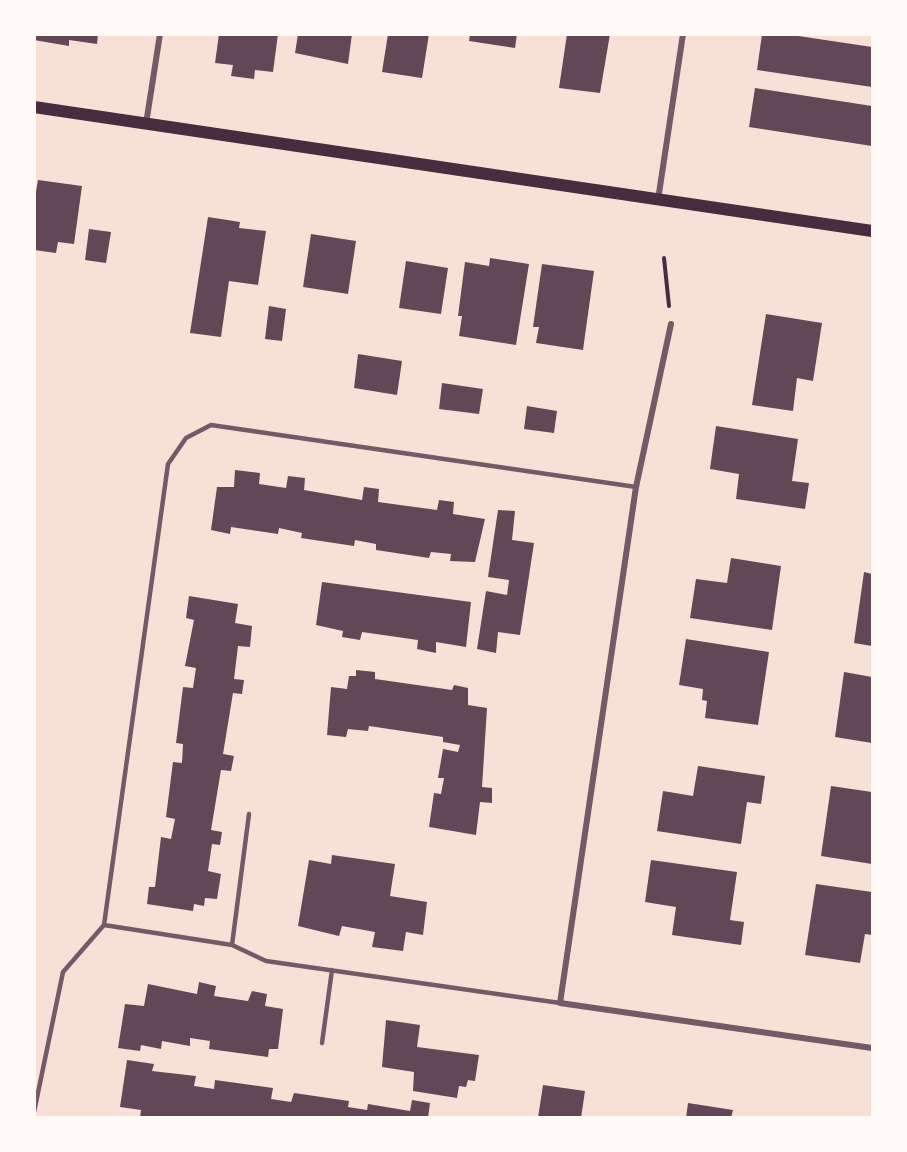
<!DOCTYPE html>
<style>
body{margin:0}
#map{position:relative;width:907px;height:1152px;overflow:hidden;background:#f7e1d7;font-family:"PT Sans",sans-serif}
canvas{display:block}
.frame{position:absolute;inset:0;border:36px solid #fffaf5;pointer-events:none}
</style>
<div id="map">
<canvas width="907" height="1152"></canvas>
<div class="frame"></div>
</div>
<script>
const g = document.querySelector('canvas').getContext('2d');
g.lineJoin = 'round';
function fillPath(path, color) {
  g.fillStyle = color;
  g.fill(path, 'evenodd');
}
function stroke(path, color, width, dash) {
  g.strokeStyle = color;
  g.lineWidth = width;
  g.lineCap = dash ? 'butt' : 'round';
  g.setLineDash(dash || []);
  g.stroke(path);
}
const building = new Path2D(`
 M 34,34 L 98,34 L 97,44 L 69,40 L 69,46 L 34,40 Z
 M 219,34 L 278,34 L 273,72 L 255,70 L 254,79 L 231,76 L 233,65 L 215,63 Z
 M 298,34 L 352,34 L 348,64 L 295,53 Z
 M 388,34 L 429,34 L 422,78 L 382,72 Z
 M 470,34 L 517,34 L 515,48 L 469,41 Z
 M 567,34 L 610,34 L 600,93 L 559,88 Z
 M 762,34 L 785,34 L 872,47 L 872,87 L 757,70 Z
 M 755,88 L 872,106 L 872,146 L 749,127 Z
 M 38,180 L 82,186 L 74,244 L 58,242 L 56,253 L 34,250 L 34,203 Z
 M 208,217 L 240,222 L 239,228 L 266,231 L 258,285 L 229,281 L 221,337 L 190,333 Z
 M 89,229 L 111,232 L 106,263 L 85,260 Z
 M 311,234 L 356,241 L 348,294 L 303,287 Z
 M 490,258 L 529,264 L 516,345 L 459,336 L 462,316 L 458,316 L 465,262 L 489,266 Z
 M 406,261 L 448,268 L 441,314 L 399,308 Z
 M 542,264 L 594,271 L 583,350 L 536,343 L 539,327 L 533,327 Z
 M 269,306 L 286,309 L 282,341 L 265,339 Z
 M 766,314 L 822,323 L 813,381 L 797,378 L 793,411 L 752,405 Z
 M 358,354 L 402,361 L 397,395 L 354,388 Z
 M 442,383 L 483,389 L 479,414 L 439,409 Z
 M 527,406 L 557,411 L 554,433 L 524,429 Z
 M 716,426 L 798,439 L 792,481 L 809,483 L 805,509 L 736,499 L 739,474 L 710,469 Z
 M 235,470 L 260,473 L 259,484 L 286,488 L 288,476 L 305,478 L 304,490 L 362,500 L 364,487 L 379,489 L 378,502 L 437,510 L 439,500 L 454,502 L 453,514 L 485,519 L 475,562 L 450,561 L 451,554 L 431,552 L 429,558 L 376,550 L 376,544 L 355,540 L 354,546 L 301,538 L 302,533 L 279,528 L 278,534 L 231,527 L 230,534 L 211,530 L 217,487 L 234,487 Z
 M 498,510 L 515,511 L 512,540 L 534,543 L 520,635 L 498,632 L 496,653 L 477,649 L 486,591 L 507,595 L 509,580 L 488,577 Z
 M 731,558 L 781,566 L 772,630 L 690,618 L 696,579 L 727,583 Z
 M 864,572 L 872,574 L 872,646 L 854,643 Z
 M 322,582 L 471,602 L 466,647 L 436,642 L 436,653 L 417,649 L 418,640 L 362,632 L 360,640 L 342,637 L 343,631 L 316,625 Z
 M 189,596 L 238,604 L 235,623 L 252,626 L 250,647 L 238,646 L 234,679 L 244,680 L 242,694 L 233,693 L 223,754 L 234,756 L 231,771 L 221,770 L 211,830 L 222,832 L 220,845 L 212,844 L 208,871 L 221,874 L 217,899 L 205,898 L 204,906 L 194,904 L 193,911 L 147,904 L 149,887 L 155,887 L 161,837 L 171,839 L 175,819 L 166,817 L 173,762 L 182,763 L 183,744 L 176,743 L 183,687 L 193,688 L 196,668 L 185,666 L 194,620 L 186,618 Z
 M 686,639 L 769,652 L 758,725 L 705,718 L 707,701 L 702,700 L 703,689 L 679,685 Z
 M 356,670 L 375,672 L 375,679 L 452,690 L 454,685 L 468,688 L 468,705 L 487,708 L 482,787 L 492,788 L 492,803 L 480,802 L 476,835 L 429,827 L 434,793 L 441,794 L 444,778 L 438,778 L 443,749 L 458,752 L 460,745 L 443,742 L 443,737 L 369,726 L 368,731 L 348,729 L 346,737 L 327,735 L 331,687 L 347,689 L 349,676 L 356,676 Z
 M 844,672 L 872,677 L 872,743 L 835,737 Z
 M 698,766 L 765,776 L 761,804 L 747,802 L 741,844 L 657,831 L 663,791 L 693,796 Z
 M 831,786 L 872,792 L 872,864 L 821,856 Z
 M 332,855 L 395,864 L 390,896 L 427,902 L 423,935 L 406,932 L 403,951 L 372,947 L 375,932 L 342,926 L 339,936 L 298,926 L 309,860 L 331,864 Z
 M 651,860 L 737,872 L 730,920 L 744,922 L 741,945 L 672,935 L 676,907 L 645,902 Z
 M 816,884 L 872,892 L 872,935 L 865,934 L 860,963 L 805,955 Z
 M 199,982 L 216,986 L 214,996 L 248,1001 L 252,991 L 267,994 L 265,1006 L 283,1009 L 278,1049 L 269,1049 L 268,1057 L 209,1049 L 210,1041 L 190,1038 L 190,1046 L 162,1041 L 161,1049 L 141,1045 L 140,1051 L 118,1048 L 125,1004 L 144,1006 L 148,984 L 197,994 Z
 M 386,1020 L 420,1025 L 417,1047 L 479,1055 L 475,1081 L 468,1080 L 466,1087 L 459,1086 L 457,1098 L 413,1091 L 414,1072 L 382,1067 Z
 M 127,1060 L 154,1064 L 152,1071 L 196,1076 L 194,1086 L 214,1089 L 215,1080 L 273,1088 L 271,1099 L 291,1102 L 294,1093 L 349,1101 L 348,1107 L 367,1110 L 368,1104 L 410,1111 L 412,1100 L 430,1103 L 428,1118 L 140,1118 L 141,1110 L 120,1107 Z
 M 543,1085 L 585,1091 L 581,1118 L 538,1118 Z
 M 688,1103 L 733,1110 L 731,1118 L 686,1118 Z`);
const path = new Path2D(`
 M 664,258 L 669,306`);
const service = new Path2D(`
 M 232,945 L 249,814
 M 560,1003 L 266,961 L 232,945 L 104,925 L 168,464 L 186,438 L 211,425 L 636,487
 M 322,1043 L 332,970
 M 34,1112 L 63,972 L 104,925`);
const minor = new Path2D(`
 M 146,124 L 160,34
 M 658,200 L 683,34
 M 671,324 L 636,487 L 560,1003 L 872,1048`);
const secondary = new Path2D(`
 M 34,107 L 872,231`);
fillPath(building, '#644757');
stroke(path, '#4a2c40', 4);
stroke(service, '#755966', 4.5);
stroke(minor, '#755966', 6);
stroke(secondary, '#4a2c40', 12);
</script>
